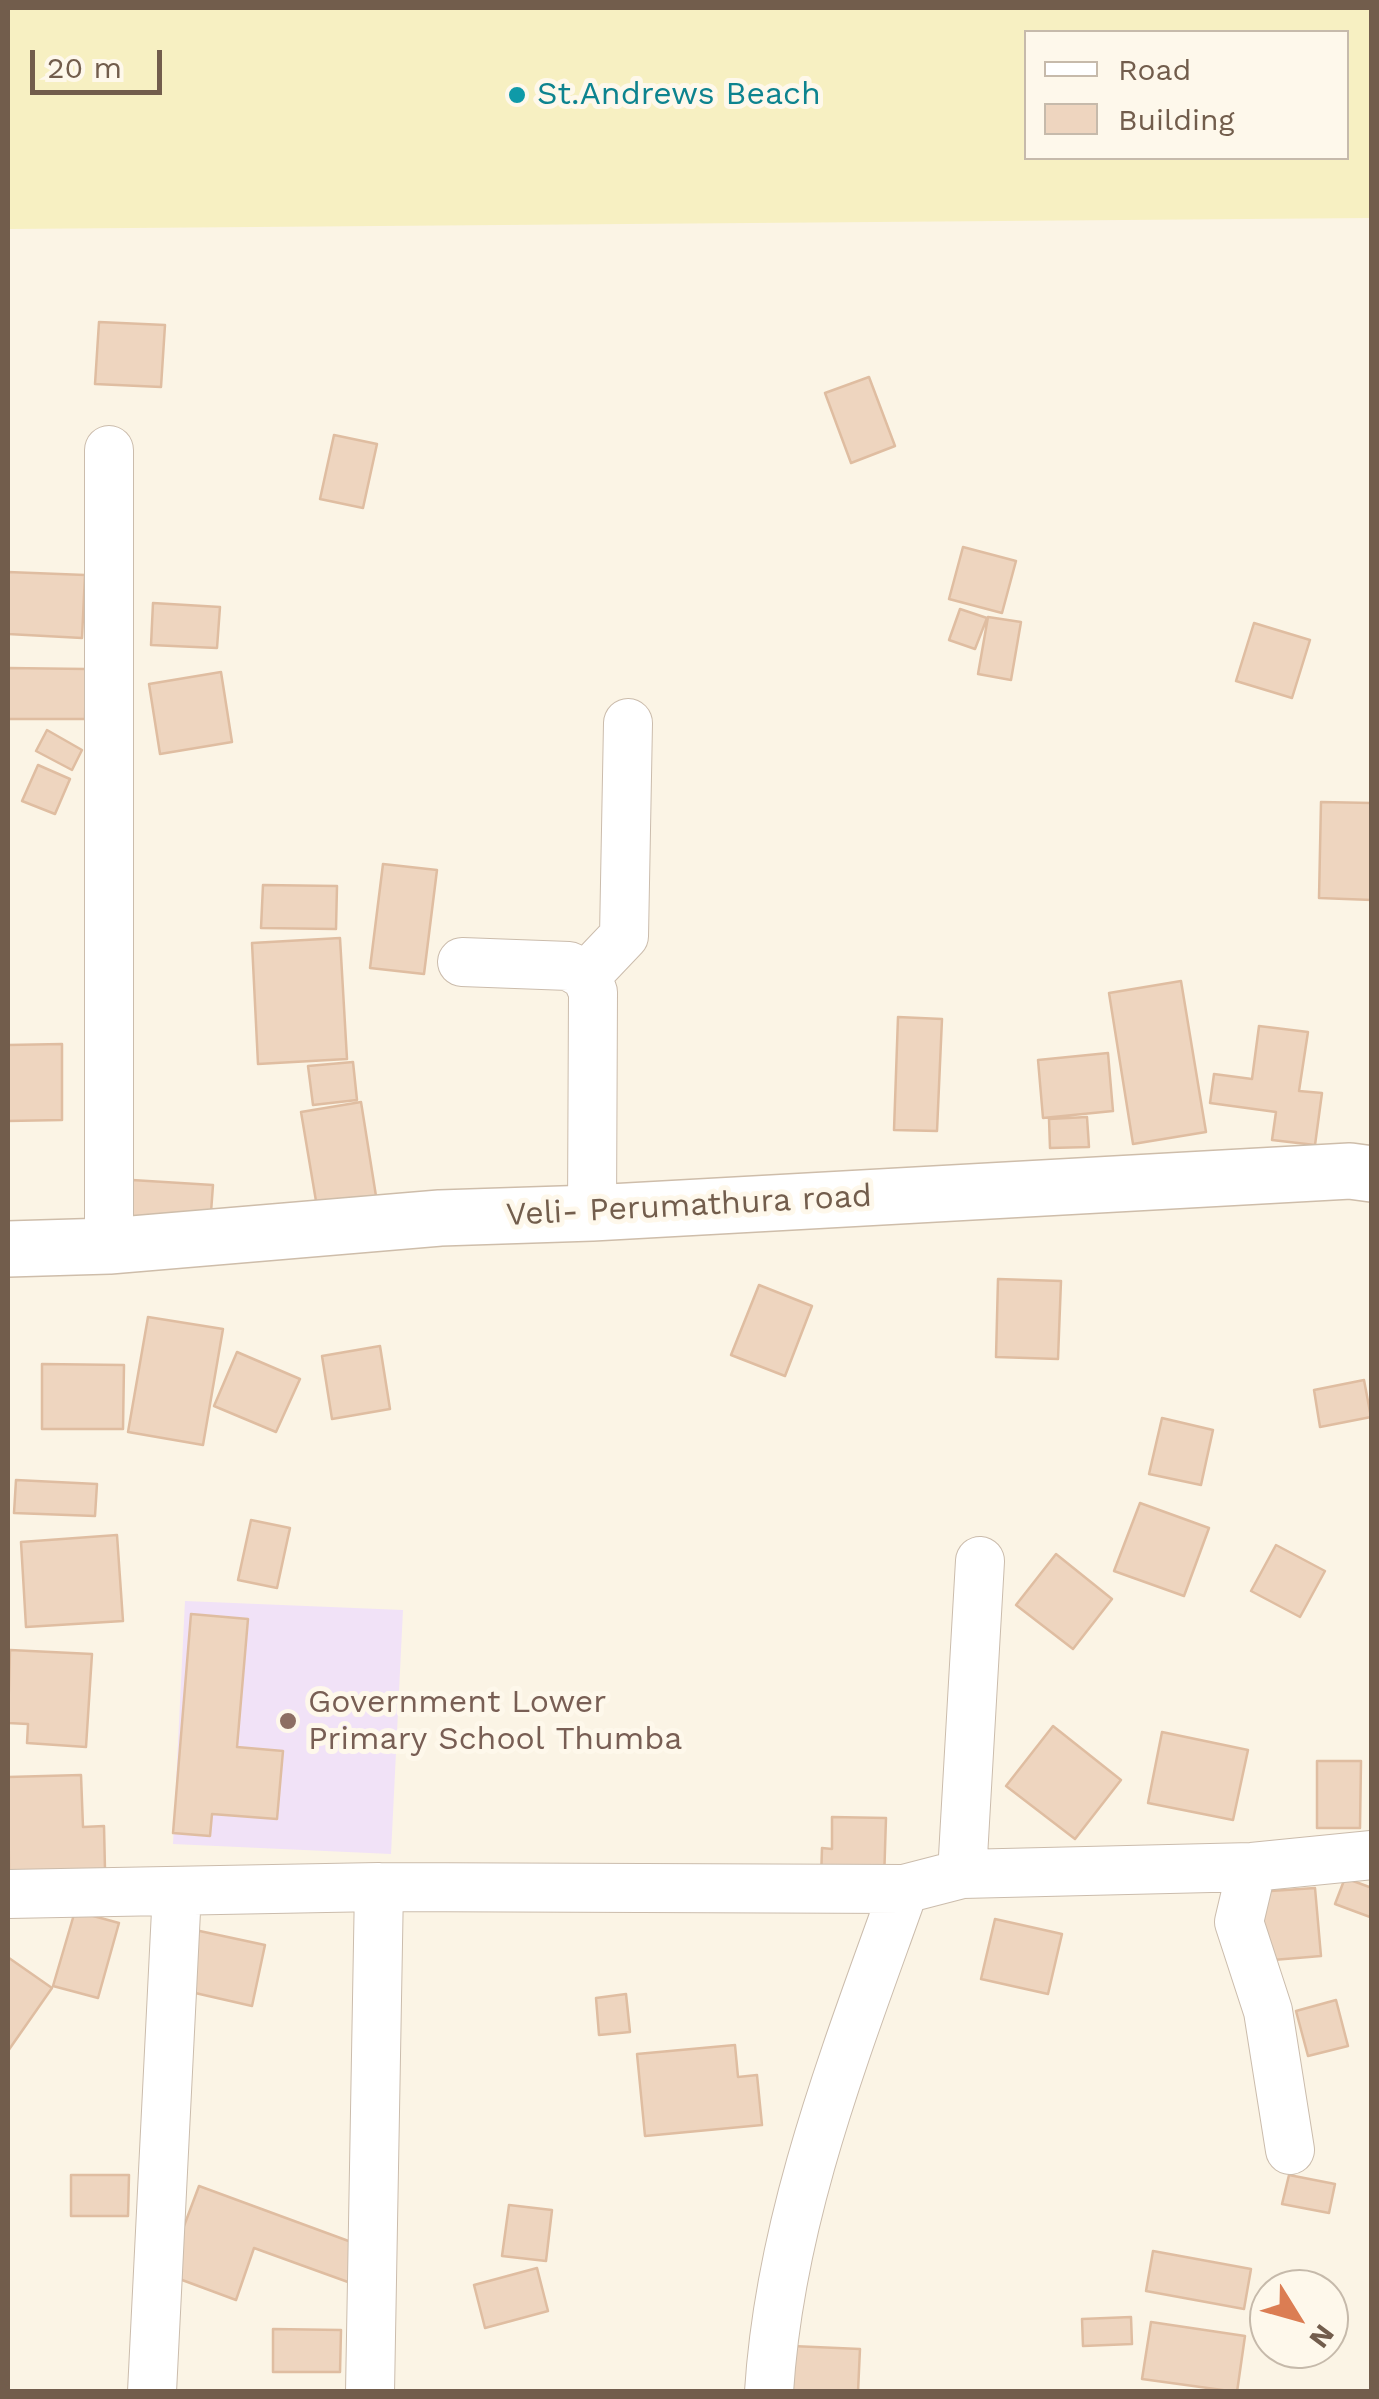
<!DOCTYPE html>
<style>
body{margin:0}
#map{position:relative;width:1379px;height:2399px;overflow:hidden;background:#fbf4e5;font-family:"Work Sans",sans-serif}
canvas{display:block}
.frame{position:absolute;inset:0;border:10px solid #725d4c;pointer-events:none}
.legend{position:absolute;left:1024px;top:30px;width:325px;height:130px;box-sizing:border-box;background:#fef8eb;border:2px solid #c6baab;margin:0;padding:12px 18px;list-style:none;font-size:30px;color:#725d4c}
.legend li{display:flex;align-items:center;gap:20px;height:50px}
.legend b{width:50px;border:2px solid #c6baab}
.north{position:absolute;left:1249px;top:2269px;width:100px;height:100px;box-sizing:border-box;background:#fef8eb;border:2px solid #c6baab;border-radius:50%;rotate:127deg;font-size:28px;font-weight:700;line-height:40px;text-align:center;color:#725d4c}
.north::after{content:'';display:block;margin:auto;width:35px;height:45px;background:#db7d53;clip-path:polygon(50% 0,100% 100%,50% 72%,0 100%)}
.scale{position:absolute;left:30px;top:50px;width:132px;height:45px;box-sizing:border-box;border:5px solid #725d4c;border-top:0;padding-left:12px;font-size:30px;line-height:35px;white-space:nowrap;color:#725d4c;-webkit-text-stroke:8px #fef8eb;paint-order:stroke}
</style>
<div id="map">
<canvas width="1379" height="2399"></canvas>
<div class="frame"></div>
<ul class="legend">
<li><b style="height:12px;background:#fff"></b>Road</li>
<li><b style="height:28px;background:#eed5bf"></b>Building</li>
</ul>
<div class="north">N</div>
<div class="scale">20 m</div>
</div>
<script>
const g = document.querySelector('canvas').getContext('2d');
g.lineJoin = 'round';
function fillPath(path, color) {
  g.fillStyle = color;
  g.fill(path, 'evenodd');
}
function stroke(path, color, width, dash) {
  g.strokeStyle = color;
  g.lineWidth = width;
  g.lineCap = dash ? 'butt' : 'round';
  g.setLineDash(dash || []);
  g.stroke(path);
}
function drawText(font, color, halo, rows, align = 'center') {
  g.font = font + ' "Work Sans",sans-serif';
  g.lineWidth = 10;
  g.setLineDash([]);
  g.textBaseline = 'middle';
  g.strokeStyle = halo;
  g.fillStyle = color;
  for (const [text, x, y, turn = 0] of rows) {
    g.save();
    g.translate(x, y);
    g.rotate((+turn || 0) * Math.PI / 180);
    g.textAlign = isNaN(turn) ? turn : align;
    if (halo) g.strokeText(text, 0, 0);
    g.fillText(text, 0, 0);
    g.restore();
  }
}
const education = new Path2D(`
 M 185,1601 L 403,1610 L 391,1854 L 173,1844 Z`);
const sand = new Path2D(`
 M 8,8 L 1371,8 L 1371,218 L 8,229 ZM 1026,32 L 1346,32 L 1346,158 L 1026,158 Z`);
const building = new Path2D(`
 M 99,322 L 165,325 L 161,387 L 95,384 Z
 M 869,377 L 895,446 L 851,463 L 825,393 Z
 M 334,435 L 377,444 L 363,508 L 320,499 Z
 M 963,547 L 1016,561 L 1002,613 L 949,599 Z
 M 8,572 L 85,575 L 82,638 L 8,634 Z
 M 153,603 L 220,607 L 217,648 L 151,645 Z
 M 960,609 L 987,618 L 975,649 L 949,640 Z
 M 988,617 L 1021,622 L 1011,680 L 978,674 Z
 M 1254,623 L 1310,640 L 1292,698 L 1236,681 Z
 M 8,668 L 86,669 L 85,719 L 8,719 Z
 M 221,672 L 232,742 L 160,754 L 149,684 Z
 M 47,730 L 82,750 L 72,770 L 36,751 Z
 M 38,765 L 70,779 L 55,814 L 22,801 Z
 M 1321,802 L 1372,803 L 1372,900 L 1319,898 Z
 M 383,864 L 437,870 L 424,974 L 370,968 Z
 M 263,885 L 337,886 L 336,929 L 261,928 Z
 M 340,938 L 347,1059 L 258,1064 L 252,943 Z
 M 1181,981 L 1206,1132 L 1133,1144 L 1109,993 Z
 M 898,1017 L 942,1019 L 937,1131 L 894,1130 Z
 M 1259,1026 L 1308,1032 L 1299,1091 L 1322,1093 L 1315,1145 L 1272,1140 L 1276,1112 L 1210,1103 L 1214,1074 L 1252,1079 Z
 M 62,1044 L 62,1120 L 8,1121 L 8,1045 Z
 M 1108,1053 L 1113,1111 L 1043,1118 L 1038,1060 Z
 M 353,1062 L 357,1100 L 313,1105 L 308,1066 Z
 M 361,1102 L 376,1196 L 317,1207 L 301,1112 Z
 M 1087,1117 L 1089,1147 L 1050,1148 L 1049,1119 Z
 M 132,1180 L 213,1185 L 210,1226 L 130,1221 Z
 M 998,1279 L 1061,1281 L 1058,1359 L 996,1357 Z
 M 759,1285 L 812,1306 L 785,1376 L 731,1355 Z
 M 148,1317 L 223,1329 L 203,1445 L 128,1432 Z
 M 380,1346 L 390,1409 L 332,1419 L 322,1356 Z
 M 237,1352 L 300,1379 L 276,1432 L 214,1406 Z
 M 42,1364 L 124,1365 L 123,1429 L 42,1429 Z
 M 1364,1380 L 1371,1417 L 1320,1427 L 1314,1390 Z
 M 1162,1418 L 1213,1430 L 1201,1485 L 1149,1474 Z
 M 16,1480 L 97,1484 L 95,1516 L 14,1513 Z
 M 1140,1503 L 1209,1528 L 1184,1596 L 1114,1571 Z
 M 251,1520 L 290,1528 L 277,1588 L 238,1580 Z
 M 117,1535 L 123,1621 L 26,1627 L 21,1542 Z
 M 1276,1545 L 1325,1571 L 1300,1617 L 1251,1591 Z
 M 1056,1554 L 1112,1599 L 1073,1649 L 1016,1605 Z
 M 191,1614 L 248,1619 L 237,1747 L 283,1751 L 277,1819 L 212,1814 L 210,1836 L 173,1833 Z
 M 10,1650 L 92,1654 L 86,1747 L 27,1743 L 28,1724 L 8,1723 Z
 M 1053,1726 L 1121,1780 L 1075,1839 L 1006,1786 Z
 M 1162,1732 L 1248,1750 L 1233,1820 L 1148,1803 Z
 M 1317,1761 L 1361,1761 L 1360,1828 L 1317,1828 Z
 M 81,1775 L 83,1827 L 104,1826 L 105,1870 L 9,1872 L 8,1777 Z
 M 832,1817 L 886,1818 L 884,1881 L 821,1880 L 822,1848 L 832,1849 Z
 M 1345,1878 L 1372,1888 L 1370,1917 L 1335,1904 Z
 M 1315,1888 L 1321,1956 L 1261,1961 L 1256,1892 Z
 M 75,1911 L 119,1923 L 98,1998 L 53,1986 Z
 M 995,1919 L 1062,1934 L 1048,1994 L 981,1979 Z
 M 195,1930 L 265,1945 L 252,2006 L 182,1990 Z
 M 9,1958 L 52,1988 L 8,2051 L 8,1960 Z
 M 626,1994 L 630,2032 L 599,2035 L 596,1998 Z
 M 1336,2000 L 1348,2046 L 1308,2056 L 1296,2011 Z
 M 735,2045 L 738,2077 L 757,2075 L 762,2125 L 645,2136 L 637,2054 Z
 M 71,2175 L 129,2175 L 128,2216 L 71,2216 Z
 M 1289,2175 L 1335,2184 L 1329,2213 L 1282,2204 Z
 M 199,2186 L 373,2250 L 359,2286 L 254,2248 L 236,2300 L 166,2274 Z
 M 509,2205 L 552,2210 L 546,2261 L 502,2256 Z
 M 1153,2251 L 1251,2269 L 1244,2309 L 1146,2291 Z
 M 537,2268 L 548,2311 L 485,2328 L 474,2285 Z
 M 1131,2317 L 1132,2344 L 1083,2346 L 1082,2319 Z
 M 1151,2322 L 1245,2336 L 1237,2392 L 1142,2379 Z
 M 273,2329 L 341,2330 L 340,2372 L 273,2372 Z
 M 792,2346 L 860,2349 L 858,2392 L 790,2392 Z`);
const minor = new Path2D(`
 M 462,962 L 569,966 L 586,976 L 593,992 L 592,1213
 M 586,976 L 624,936 L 628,723
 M 109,1246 L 109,450
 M 1252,1867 L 1239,1922 L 1268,2011 L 1290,2150
 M 962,1874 L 980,1561
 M 8,1894 L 379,1887 L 904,1889 L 962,1874 L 1252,1867 L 1372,1855
 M 152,2392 L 177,1891
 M 370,2392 L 379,1887
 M 769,2392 C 780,2217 846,2052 904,1889`);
const secondary = new Path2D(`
 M 8,1249 L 109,1246 L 440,1218 L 592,1213 L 1350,1171 L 1372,1174`);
const markers = [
 [517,95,10,"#0f9aa8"],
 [288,1721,10,"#8d6e63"]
];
const cultureNames = [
 ["St.Andrews Beach",537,95]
];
const streetNames = [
 ["Veli- Perumathura road",689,1206,-3]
];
const educationNames = [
 ["Government Lower",308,1703],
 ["Primary School Thumba",308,1740]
];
fillPath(education, '#f1e2f7');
fillPath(sand, '#f7f0c2');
fillPath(building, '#eed5bf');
stroke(building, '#dfbda1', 2.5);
stroke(minor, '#cbbcac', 50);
stroke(secondary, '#cebdaa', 58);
stroke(minor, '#fff', 48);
stroke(secondary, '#fff', 55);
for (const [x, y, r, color] of markers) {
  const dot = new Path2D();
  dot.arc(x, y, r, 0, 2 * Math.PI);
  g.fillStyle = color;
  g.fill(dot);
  stroke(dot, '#fef8eb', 4);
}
drawText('32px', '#0d838f', '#fef8eb', cultureNames, 'left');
drawText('32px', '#725d4c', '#fef8eb', streetNames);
drawText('32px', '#785e54', '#fef8eb', educationNames, 'left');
</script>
